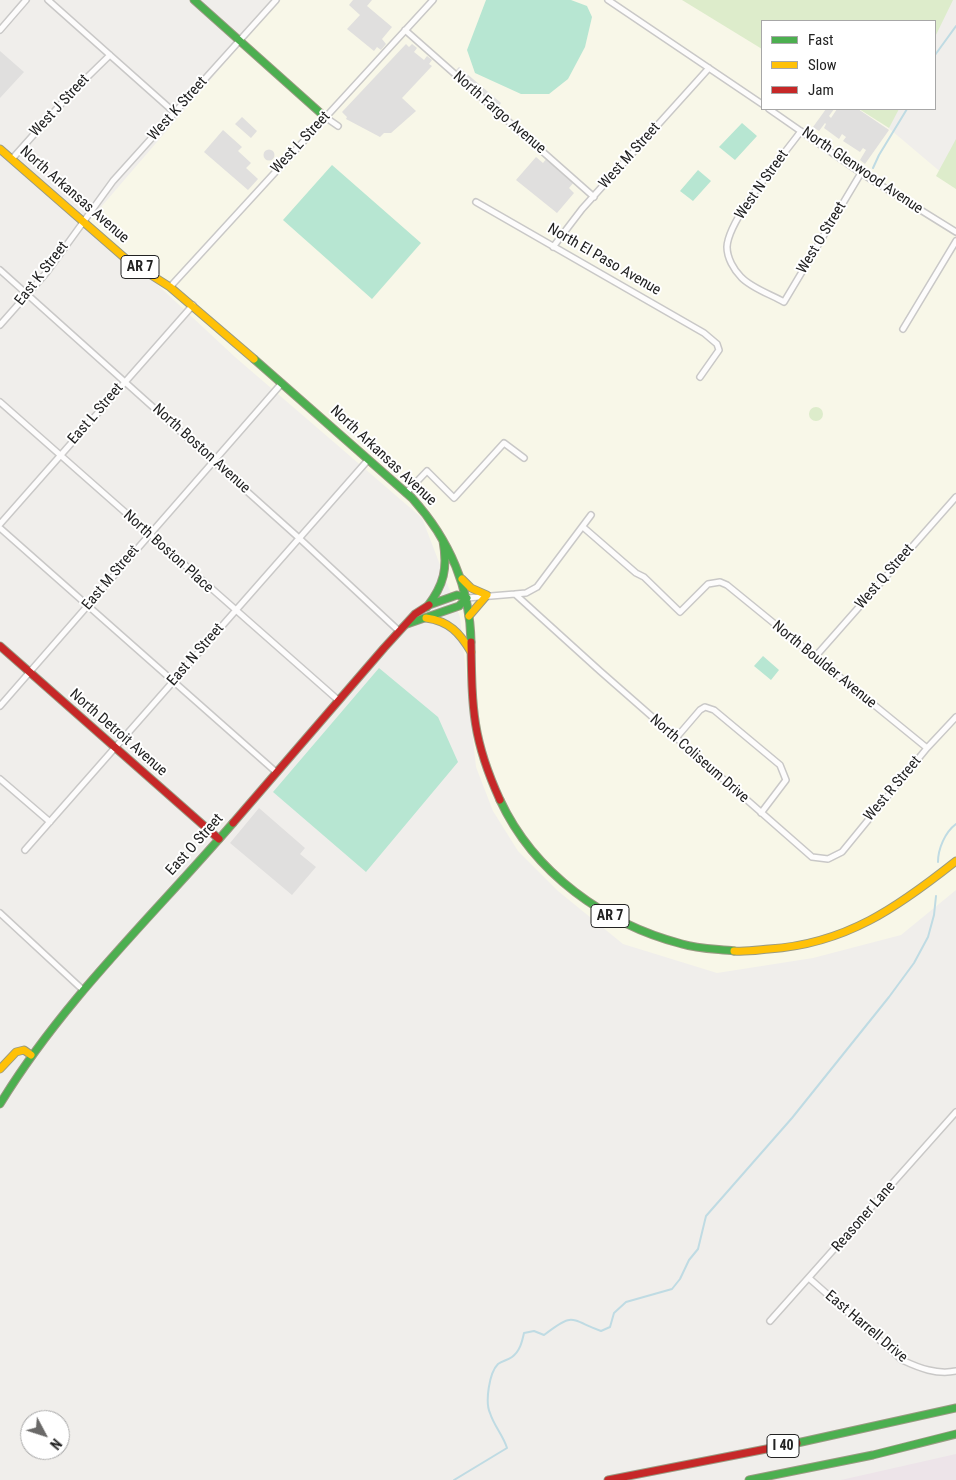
<!DOCTYPE html>
<style>
body{margin:0}
#map{position:relative;width:956px;height:1480px;overflow:hidden;background:#f0eeeb;font-family:"Roboto Condensed",sans-serif}
canvas{display:block}
.legend{position:absolute;left:761px;top:20px;width:175px;height:90px;box-sizing:border-box;background:#fff;border:1px solid #a7a7a7;margin:0;padding:6px 9px;list-style:none;font-size:15px;color:#222}
.legend li{display:flex;align-items:center;gap:10px;height:25px}
.legend b{width:25px;border:1px solid #a7a7a7}
.north{position:absolute;left:20px;top:1410px;width:50px;height:50px;box-sizing:border-box;background:#fff;border:1px solid #a7a7a7;border-radius:50%;rotate:130deg;font-size:14px;font-weight:700;line-height:20px;text-align:center;color:#222}
.north::after{content:'';display:block;margin:auto;width:18px;height:22px;background:#6a6968;clip-path:polygon(50% 0,100% 100%,50% 72%,0 100%)}
</style>
<div id="map">
<canvas width="956" height="1480"></canvas>
<ul class="legend">
<li><b style="height:6px;background:#4caf50"></b>Fast</li>
<li><b style="height:6px;background:#ffc107"></b>Slow</li>
<li><b style="height:6px;background:#c62828"></b>Jam</li>
</ul>
<div class="north">N</div>
</div>
<script>
const g = document.querySelector('canvas').getContext('2d');
g.lineJoin = 'round';
function fillPath(path, color) {
  g.fillStyle = color;
  g.fill(path, 'evenodd');
}
function stroke(path, color, width, dash) {
  g.strokeStyle = color;
  g.lineWidth = width;
  g.lineCap = dash ? 'butt' : 'round';
  g.setLineDash(dash || []);
  g.stroke(path);
}
function drawText(font, color, halo, rows, align = 'center') {
  g.font = font + ' "Roboto Condensed",sans-serif';
  g.lineWidth = 4;
  g.setLineDash([]);
  g.textBaseline = 'middle';
  g.strokeStyle = halo;
  g.fillStyle = color;
  for (const [text, x, y, turn = 0] of rows) {
    g.save();
    g.translate(x, y);
    g.rotate((+turn || 0) * Math.PI / 180);
    g.textAlign = isNaN(turn) ? turn : align;
    if (halo) g.strokeText(text, 0, 0);
    g.fillText(text, 0, 0);
    g.restore();
  }
}
const industrial = new Path2D(`
 M 956,1454 L 956,1480 L 841,1480 Z`);
const education = new Path2D(`
 M 279,0 L 714,0 L 762,34 L 762,109 L 866,109 L 956,185 L 956,890 L 901,935 L 813,958 L 717,973 L 623,944 L 558,891 L 518,851 L 493,811 L 476,767 L 460,617 L 422,518 L 235,357 L 89,221 Z`);
const grass = new Path2D(`
 M 682,0 L 953,0 L 935,37 L 935,21 L 762,21 L 762,49 Z
 M 859,109 L 899,109 L 889,128 Z
 M 956,139 L 956,189 L 936,176 Z
 M809 414a7 7 0 1 1 14 0a7 7 0 1 1-14 0Z`);
const pitch = new Path2D(`
 M 486,0 L 571,0 L 587,6 L 592,17 L 585,47 L 568,79 L 549,94 L 521,94 L 475,73 L 467,50 Z
 M 742,123 L 757,136 L 735,160 L 719,147 Z
 M 332,165 L 421,243 L 372,299 L 283,220 Z
 M 698,170 L 711,181 L 693,201 L 680,191 Z
 M 763,656 L 779,670 L 771,680 L 754,666 Z
 M 379,668 L 438,717 L 458,762 L 366,872 L 273,792 Z`);
const parking = new Path2D(`
 M 353,0 L 372,0 L 367,6 L 392,27 L 382,39 L 386,44 L 381,50 L 377,47 L 374,51 L 347,29 L 360,15 L 349,5 Z
 M 406,44 L 409,47 L 412,44 L 417,48 L 414,52 L 424,60 L 427,56 L 432,60 L 429,64 L 432,66 L 402,98 L 416,111 L 391,133 L 384,133 L 380,137 L 346,119 L 347,117 L 342,112 Z
 M 0,51 L 24,72 L 0,98 Z
 M 459,67 L 501,103 L 497,108 L 456,70 Z
 M 826,109 L 834,109 L 829,116 L 831,118 L 837,109 L 858,109 L 889,130 L 865,164 L 860,160 L 866,150 L 863,148 L 860,152 L 843,141 L 846,137 L 842,134 L 839,139 L 824,128 L 826,124 L 825,123 L 819,131 L 813,127 Z
 M 242,117 L 257,131 L 251,138 L 235,124 Z
 M 223,130 L 242,147 L 238,151 L 251,163 L 246,168 L 258,179 L 248,190 L 204,152 Z
 M263.5 155a5.5 5.5 0 1 1 11 0a5.5 5.5 0 1 1-11 0Z
 M 536,157 L 543,163 L 547,158 L 574,182 L 569,188 L 574,193 L 557,213 L 516,180 Z
 M 259,808 L 305,848 L 300,854 L 316,867 L 292,895 L 230,843 Z`);
const stream = new Path2D(`
 M 935,55 L 956,26
 M 873,168 L 879,155 L 907,109
 M 938,862 C 938,849 945,832 956,824
 M 454,1480 L 507,1448 C 503,1435 494,1426 490,1413 C 485,1402 489,1373 498,1364 C 502,1361 508,1360 512,1357 C 520,1351 522,1342 524,1333 L 534,1331 L 544,1335 C 574,1312 569,1319 601,1331 L 610,1327 L 614,1313 L 626,1302 L 672,1289 L 680,1279 L 689,1260 L 698,1249 L 706,1216 L 792,1118 L 889,997 L 914,963 L 928,937 L 934,915 L 936,896`);
const street = new Path2D(`
 M 48,0 L 175,113
 M 608,0 L 762,104
 M 0,30 L 26,0
 M 405,30 L 594,197
 M 769,109 L 861,173 L 956,232
 M 325,117 L 338,126
 M 801,131 C 783,156 728,219 727,247 C 727,258 734,270 741,277 C 751,288 772,295 784,302 L 861,173
 M 12,159 L 69,95 L 110,55
 M 476,202 L 704,333 L 717,344 L 719,350 L 700,377
 M 553,247 L 582,209 L 709,68
 M 0,270 L 299,538 L 399,631
 M 170,287 L 433,0
 M 0,325 L 47,272 L 113,181 L 276,0
 M 903,329 L 956,241
 M 0,402 L 338,700
 M 406,493 L 427,471 L 454,498 L 504,443 L 524,458
 M 0,524 L 193,305
 M 583,527 L 636,573 L 644,577 L 680,612 L 708,584 L 720,582 L 727,585 L 927,748
 M 0,528 L 276,772
 M 515,594 L 526,593 L 537,587 L 591,515
 M 467,598 L 515,594 L 600,671 L 812,857 L 828,859 L 842,852 L 927,748 L 956,717
 M 815,657 L 956,497
 M 0,706 L 282,383
 M 676,738 L 700,710 L 705,707 L 714,710 L 780,765 L 786,780 L 761,813
 M 0,779 L 50,822
 M 25,850 L 368,460
 M 0,913 L 83,990
 M 810,1279 L 902,1360 C 919,1368 937,1375 956,1371
 M 770,1321 L 956,1112`);
const fast = new Path2D(`
 M 194,0 L 325,117
 M 254,359 L 412,498 C 449,539 470,586 471,642
 M 427,607 C 444,585 448,568 443,541
 M 407,624 L 459,606 L 467,598 L 457,595 L 429,605
 M 500,800 C 534,873 605,924 682,944 C 698,949 717,949 734,951
 M 0,1104 C 64,999 153,916 233,823
 M 797,1443 L 956,1408
 M 749,1480 L 873,1455 L 956,1434`);
const slow = new Path2D(`
 M 0,149 L 126,259 L 170,287 L 254,359
 M 462,579 L 471,588 L 487,595 L 469,616
 M 426,618 C 449,621 460,633 471,652
 M 734,951 C 746,952 758,950 769,949 C 846,944 898,907 956,861
 M 0,1069 L 16,1052 L 24,1050 L 31,1055`);
const jam = new Path2D(`
 M 471,642 C 472,708 472,739 500,800
 M 0,646 L 219,839
 M 233,823 L 384,648 L 415,614 L 429,605
 M 608,1480 L 797,1443`);
const shields = [
 [140,267,38],
 [610,916,38],
 [783,1446,32]
];
const shieldNames = [
 ["AR 7",140,267],
 ["AR 7",610,916],
 ["I 40",783,1446]
];
const streetNames = [
 ["West J Street",60,106,-47],
 ["West K Street",178,109,-48],
 ["North Fargo Avenue",499,113,41],
 ["West L Street",301,143,-47],
 ["West M Street",630,156,-48],
 ["North Glenwood Avenue",862,171,34],
 ["West N Street",762,185,-55],
 ["North Arkansas Avenue",74,195,41],
 ["West O Street",822,238,-59],
 ["North El Paso Avenue",604,260,30],
 ["East K Street",42,274,-52],
 ["East L Street",96,414,-49],
 ["North Boston Avenue",201,449,42],
 ["North Arkansas Avenue",383,456,43],
 ["North Boston Place",168,552,42],
 ["West Q Street",885,577,-49],
 ["East M Street",111,578,-50],
 ["East N Street",196,655,-49],
 ["North Boulder Avenue",824,665,39],
 ["North Detroit Avenue",118,733,41],
 ["North Coliseum Drive",699,759,41],
 ["West R Street",893,789,-50],
 ["East O Street",195,845,-48],
 ["Reasoner Lane",864,1217,-49],
 ["East Harrell Drive",866,1327,40]
];
fillPath(industrial, '#ede4e9');
fillPath(education, '#f8f7e8');
fillPath(grass, '#ddeccb');
fillPath(pitch, '#b7e6d2');
fillPath(parking, '#e0dfde');
stroke(stream, '#bfdbe3', 2);
stroke(street, '#c9c8c7', 8);
stroke(fast, '#999a82', 9);
stroke(slow, '#999a82', 9);
stroke(jam, '#999a82', 9);
stroke(street, '#fdfcfc', 5);
stroke(fast, '#4caf50', 7);
stroke(slow, '#ffc107', 7);
stroke(jam, '#c62828', 7);
for (const [x, y, w] of shields) {
  const box = new Path2D();
  box.roundRect(x - w / 2, y - 11.5, w, 23, 4);
  g.fillStyle = '#fff';
  g.fill(box);
  stroke(box, '#222', 1);
}
drawText('bold 14px', '#222', null, shieldNames);
drawText('15px', '#222', '#fff', streetNames);
</script>
